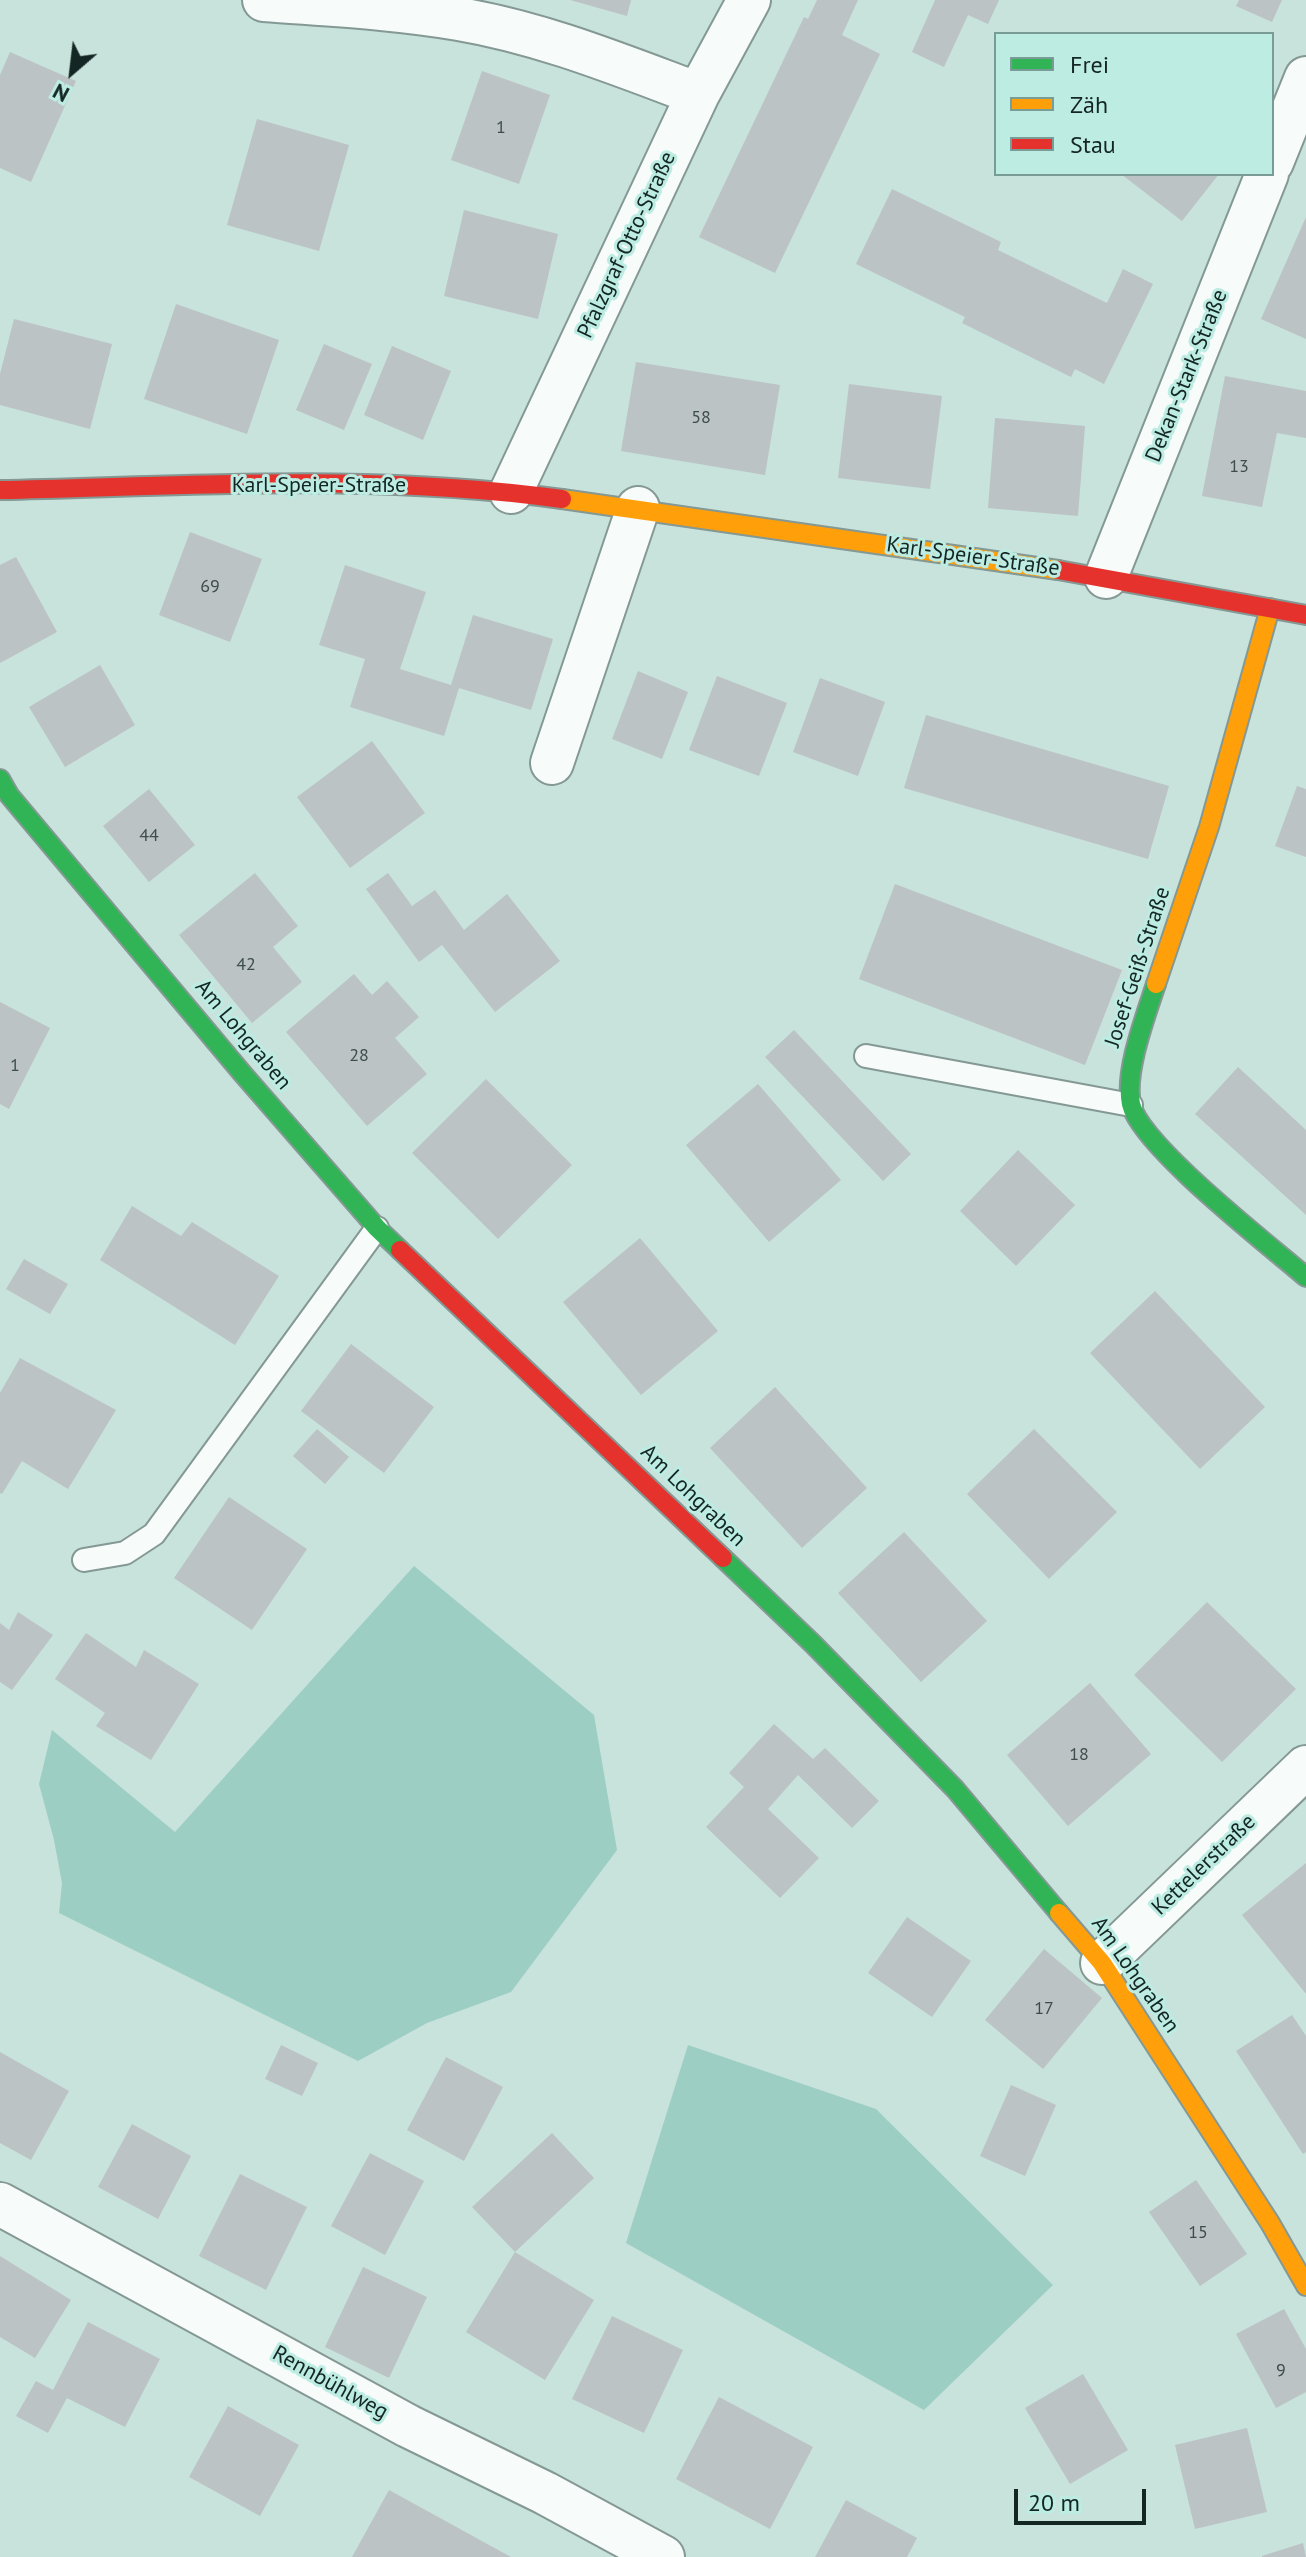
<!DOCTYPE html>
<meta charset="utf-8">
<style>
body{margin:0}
#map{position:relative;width:1306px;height:2557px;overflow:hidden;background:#c8e2dc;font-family:"PT Sans",sans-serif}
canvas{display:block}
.legend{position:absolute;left:994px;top:32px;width:280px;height:144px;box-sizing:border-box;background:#bdece2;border:2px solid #799d96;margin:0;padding:10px 14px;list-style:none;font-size:24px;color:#142623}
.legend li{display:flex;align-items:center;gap:16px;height:40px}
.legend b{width:40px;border:2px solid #799d96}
.north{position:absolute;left:32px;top:32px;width:80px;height:80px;-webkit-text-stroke:6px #bdece2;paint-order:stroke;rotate:208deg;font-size:22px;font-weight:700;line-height:32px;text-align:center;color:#142623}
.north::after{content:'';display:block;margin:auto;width:28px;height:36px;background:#142623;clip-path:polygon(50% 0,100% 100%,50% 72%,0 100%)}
.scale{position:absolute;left:1014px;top:2489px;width:132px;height:36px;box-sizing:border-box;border:4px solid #142623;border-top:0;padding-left:10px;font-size:24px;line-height:28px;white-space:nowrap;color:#142623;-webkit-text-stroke:6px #bdece2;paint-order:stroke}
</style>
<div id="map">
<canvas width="1306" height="2557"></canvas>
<ul class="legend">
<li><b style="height:10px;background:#30b455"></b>Frei</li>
<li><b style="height:10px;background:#ff9f0a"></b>Zäh</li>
<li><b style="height:10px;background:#e5322d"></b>Stau</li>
</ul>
<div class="north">N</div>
<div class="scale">20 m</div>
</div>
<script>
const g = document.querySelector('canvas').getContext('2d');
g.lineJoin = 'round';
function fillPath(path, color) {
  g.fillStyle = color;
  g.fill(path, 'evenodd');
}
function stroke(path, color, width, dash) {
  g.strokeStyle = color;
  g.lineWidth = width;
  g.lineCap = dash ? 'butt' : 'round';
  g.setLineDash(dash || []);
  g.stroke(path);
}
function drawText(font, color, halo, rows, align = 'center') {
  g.font = font + ' "PT Sans",sans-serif';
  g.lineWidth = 6;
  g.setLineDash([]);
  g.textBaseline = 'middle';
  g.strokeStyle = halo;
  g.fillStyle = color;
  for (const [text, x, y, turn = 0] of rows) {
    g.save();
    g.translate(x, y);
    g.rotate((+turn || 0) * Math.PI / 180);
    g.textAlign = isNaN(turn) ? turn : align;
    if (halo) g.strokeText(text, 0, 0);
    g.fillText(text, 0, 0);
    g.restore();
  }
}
const green = new Path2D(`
 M 414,1566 L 594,1715 L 617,1850 L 511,1992 L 427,2023 L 358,2061 L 59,1913 L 62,1883 L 54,1840 L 39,1784 L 52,1730 L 175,1832 Z
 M 688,2045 L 876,2109 L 1053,2285 L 924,2410 L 626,2243 Z`);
const building = new Path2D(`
 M 570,0 L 631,0 L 627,16 Z
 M 817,0 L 858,0 L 842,35 L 880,54 L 775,273 L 699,237 L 804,17 L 808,19 Z
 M 935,0 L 999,0 L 988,24 L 968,15 L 944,67 L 912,52 Z
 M 1239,0 L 1282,0 L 1272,22 L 1236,6 Z
 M 10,52 L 76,81 L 31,182 L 0,168 L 0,75 Z
 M 482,71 L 550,95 L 519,184 L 451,160 Z
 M 257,119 L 349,145 L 319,251 L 227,225 Z
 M 1121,174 L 1219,174 L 1182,221 Z
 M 892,189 L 1001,242 L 998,250 L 1107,303 L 1123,269 L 1153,284 L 1104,384 L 1075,369 L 1071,377 L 962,323 L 965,317 L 856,264 Z
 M 464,210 L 558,234 L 538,319 L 444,296 Z
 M 1306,217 L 1306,339 L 1261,319 Z
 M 176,304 L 279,340 L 247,434 L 144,399 Z
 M 14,319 L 112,344 L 90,429 L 0,405 L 0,374 Z
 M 324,344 L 372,364 L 344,430 L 296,410 Z
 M 392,346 L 451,371 L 423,440 L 364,415 Z
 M 636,362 L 780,385 L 765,475 L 621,451 Z
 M 1225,376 L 1306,391 L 1306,438 L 1277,433 L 1262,507 L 1202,496 Z
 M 849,384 L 942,396 L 930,489 L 838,478 Z
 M 995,418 L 1085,426 L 1078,516 L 988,508 Z
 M 190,532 L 262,559 L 230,642 L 159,615 Z
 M 16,557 L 57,632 L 0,663 L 0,565 Z
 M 345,565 L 426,592 L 400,669 L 451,685 L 473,615 L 553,639 L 531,710 L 459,688 L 444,736 L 350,707 L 365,659 L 319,645 Z
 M 100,665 L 135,725 L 65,767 L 29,707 Z
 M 638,671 L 688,692 L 662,759 L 612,739 Z
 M 717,676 L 787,703 L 759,776 L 689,750 Z
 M 820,678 L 885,702 L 858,776 L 793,752 Z
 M 926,715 L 1169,786 L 1148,859 L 904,788 Z
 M 372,741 L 425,813 L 350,868 L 297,797 Z
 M 1297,786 L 1306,789 L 1306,857 L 1275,846 Z
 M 149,789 L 195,845 L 149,882 L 103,826 Z
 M 255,873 L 298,926 L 273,947 L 302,982 L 252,1023 L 179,935 Z
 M 388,873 L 412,906 L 435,890 L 464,930 L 507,894 L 560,961 L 495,1012 L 442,945 L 419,962 L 366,889 Z
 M 895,884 L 1122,970 L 1085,1065 L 859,979 Z
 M 354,974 L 372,995 L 387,981 L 419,1017 L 395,1038 L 427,1074 L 367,1126 L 286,1032 Z
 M 0,1002 L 50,1028 L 9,1109 L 0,1104 Z
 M 794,1030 L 911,1154 L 883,1181 L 765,1057 Z
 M 1238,1067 L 1306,1130 L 1306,1215 L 1195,1114 Z
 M 486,1079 L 572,1165 L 498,1239 L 412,1153 Z
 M 758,1084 L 841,1180 L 769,1242 L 686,1145 Z
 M 1018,1150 L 1075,1205 L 1016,1266 L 960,1211 Z
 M 132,1206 L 181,1236 L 192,1222 L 279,1276 L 235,1345 L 100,1260 Z
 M 640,1238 L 718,1331 L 641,1395 L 563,1302 Z
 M 24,1259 L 68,1284 L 50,1314 L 6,1289 Z
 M 1155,1291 L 1265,1407 L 1200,1469 L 1090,1353 Z
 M 351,1344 L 434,1407 L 384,1473 L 301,1411 Z
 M 20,1358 L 116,1410 L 68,1489 L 22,1461 L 2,1494 L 0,1493 L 0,1393 Z
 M 775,1387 L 867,1488 L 802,1548 L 710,1448 Z
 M 317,1429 L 349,1457 L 325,1484 L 293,1456 Z
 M 1034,1429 L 1117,1512 L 1049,1579 L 967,1494 Z
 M 229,1497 L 307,1549 L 252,1630 L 174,1578 Z
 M 904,1532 L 987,1621 L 921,1682 L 838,1593 Z
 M 1207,1602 L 1296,1689 L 1222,1762 L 1134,1675 Z
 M 18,1612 L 53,1635 L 12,1690 L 0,1682 L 0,1623 L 9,1630 Z
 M 86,1633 L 136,1667 L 144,1650 L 199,1684 L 151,1760 L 96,1726 L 105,1713 L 55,1679 Z
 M 1090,1683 L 1151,1754 L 1068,1826 L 1007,1755 Z
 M 774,1724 L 813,1759 L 825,1748 L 879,1801 L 852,1828 L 798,1775 L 768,1809 L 819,1858 L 780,1898 L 706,1827 L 744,1787 L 729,1773 Z
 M 1306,1863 L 1306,1994 L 1242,1915 Z
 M 907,1917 L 971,1961 L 932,2017 L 868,1973 Z
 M 1044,1949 L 1102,1998 L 1043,2069 L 985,2020 Z
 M 1292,2015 L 1306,2036 L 1306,2152 L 1303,2154 L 1236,2051 Z
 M 281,2045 L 318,2063 L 302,2096 L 265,2079 Z
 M 0,2052 L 69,2091 L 31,2160 L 0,2143 Z
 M 446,2057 L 503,2087 L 464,2161 L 407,2130 Z
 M 1011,2085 L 1056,2105 L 1025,2176 L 980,2156 Z
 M 132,2124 L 191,2156 L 158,2219 L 98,2187 Z
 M 552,2133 L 594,2178 L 515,2252 L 472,2207 Z
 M 370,2153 L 424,2181 L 385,2255 L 331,2226 Z
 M 240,2174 L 307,2207 L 266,2290 L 199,2256 Z
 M 1196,2180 L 1247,2254 L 1200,2286 L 1149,2212 Z
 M 515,2252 L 594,2300 L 545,2380 L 466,2332 Z
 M 0,2256 L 71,2300 L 35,2358 L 0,2337 Z
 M 363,2267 L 427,2297 L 389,2378 L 325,2347 Z
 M 1284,2309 L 1306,2349 L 1306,2392 L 1276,2408 L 1236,2334 Z
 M 612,2316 L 683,2350 L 644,2433 L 572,2399 Z
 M 88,2322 L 160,2359 L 125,2427 L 67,2398 L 48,2433 L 16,2416 L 36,2381 L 53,2390 Z
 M 1083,2374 L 1128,2450 L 1070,2484 L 1025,2408 Z
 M 719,2397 L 813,2447 L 770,2529 L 676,2479 Z
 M 228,2406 L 299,2445 L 260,2516 L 189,2477 Z
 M 1247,2428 L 1267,2512 L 1195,2529 L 1175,2445 Z
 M 389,2490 L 511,2557 L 352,2557 Z
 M 846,2500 L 917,2538 L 907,2557 L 815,2557 Z
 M 1303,2543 L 1306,2557 L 1262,2557 L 1262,2556 Z`);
const lane = new Path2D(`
 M 866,1056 L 1131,1105
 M 84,1560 L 125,1553 L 154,1534 L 377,1228`);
const street = new Path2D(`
 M 264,0 C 329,5 395,8 459,19 C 542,33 620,65 698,94
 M 1272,162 L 1306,78
 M 511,492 L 698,94 L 749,0
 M 1106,577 L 1267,174
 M 552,763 L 638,508
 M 1102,1963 L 1306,1767
 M 0,2204 L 408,2426 L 545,2493 L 663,2557`);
const fast = new Path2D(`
 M 0,779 L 9,795 L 242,1073 L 377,1228 L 400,1250
 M 1156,984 C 1146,1015 1124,1072 1131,1104 C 1140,1145 1269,1245 1306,1277
 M 723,1558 L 813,1644 L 955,1789 L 1059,1913`);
const slow = new Path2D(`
 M 562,499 L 1058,570
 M 1156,984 L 1209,827 L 1270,608
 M 1059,1913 L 1102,1963 L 1270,2223 L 1306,2286`);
const jam = new Path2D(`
 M 0,490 C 187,486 377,473 562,499
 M 1058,570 L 1306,615
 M 400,1250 L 723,1558`);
const numberNames = [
 ["1",501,128],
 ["58",701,418],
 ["13",1239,467],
 ["69",210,587],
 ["44",149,836],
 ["42",246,965],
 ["28",359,1056],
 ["1",15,1066],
 ["18",1079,1755],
 ["17",1044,2009],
 ["15",1198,2233],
 ["9",1281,2371]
];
const streetNames = [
 ["Pfalzgraf-Otto-Straße",627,245,-65],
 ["Dekan-Stark-Straße",1187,376,-68],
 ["Karl-Speier-Straße",319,486],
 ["Karl-Speier-Straße",973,557,8],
 ["Josef-Geiß-Straße",1138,967,-72],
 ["Am Lohgraben",243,1035,50],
 ["Am Lohgraben",693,1496,44],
 ["Kettelerstraße",1204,1865,-44],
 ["Am Lohgraben",1135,1975,55],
 ["Rennbühlweg",330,2383,29]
];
fillPath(green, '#9dcec4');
fillPath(building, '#bcc3c5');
stroke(lane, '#849894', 26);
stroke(street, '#849894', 46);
stroke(fast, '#849894', 22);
stroke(slow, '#849894', 22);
stroke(jam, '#849894', 22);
stroke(lane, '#f7fbfa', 22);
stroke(street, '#f7fbfa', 42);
stroke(fast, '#30b455', 18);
stroke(slow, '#ff9f0a', 18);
stroke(jam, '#e5322d', 18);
drawText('18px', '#3e4d4c', null, numberNames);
drawText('22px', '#142623', '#bdece2', streetNames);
</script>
